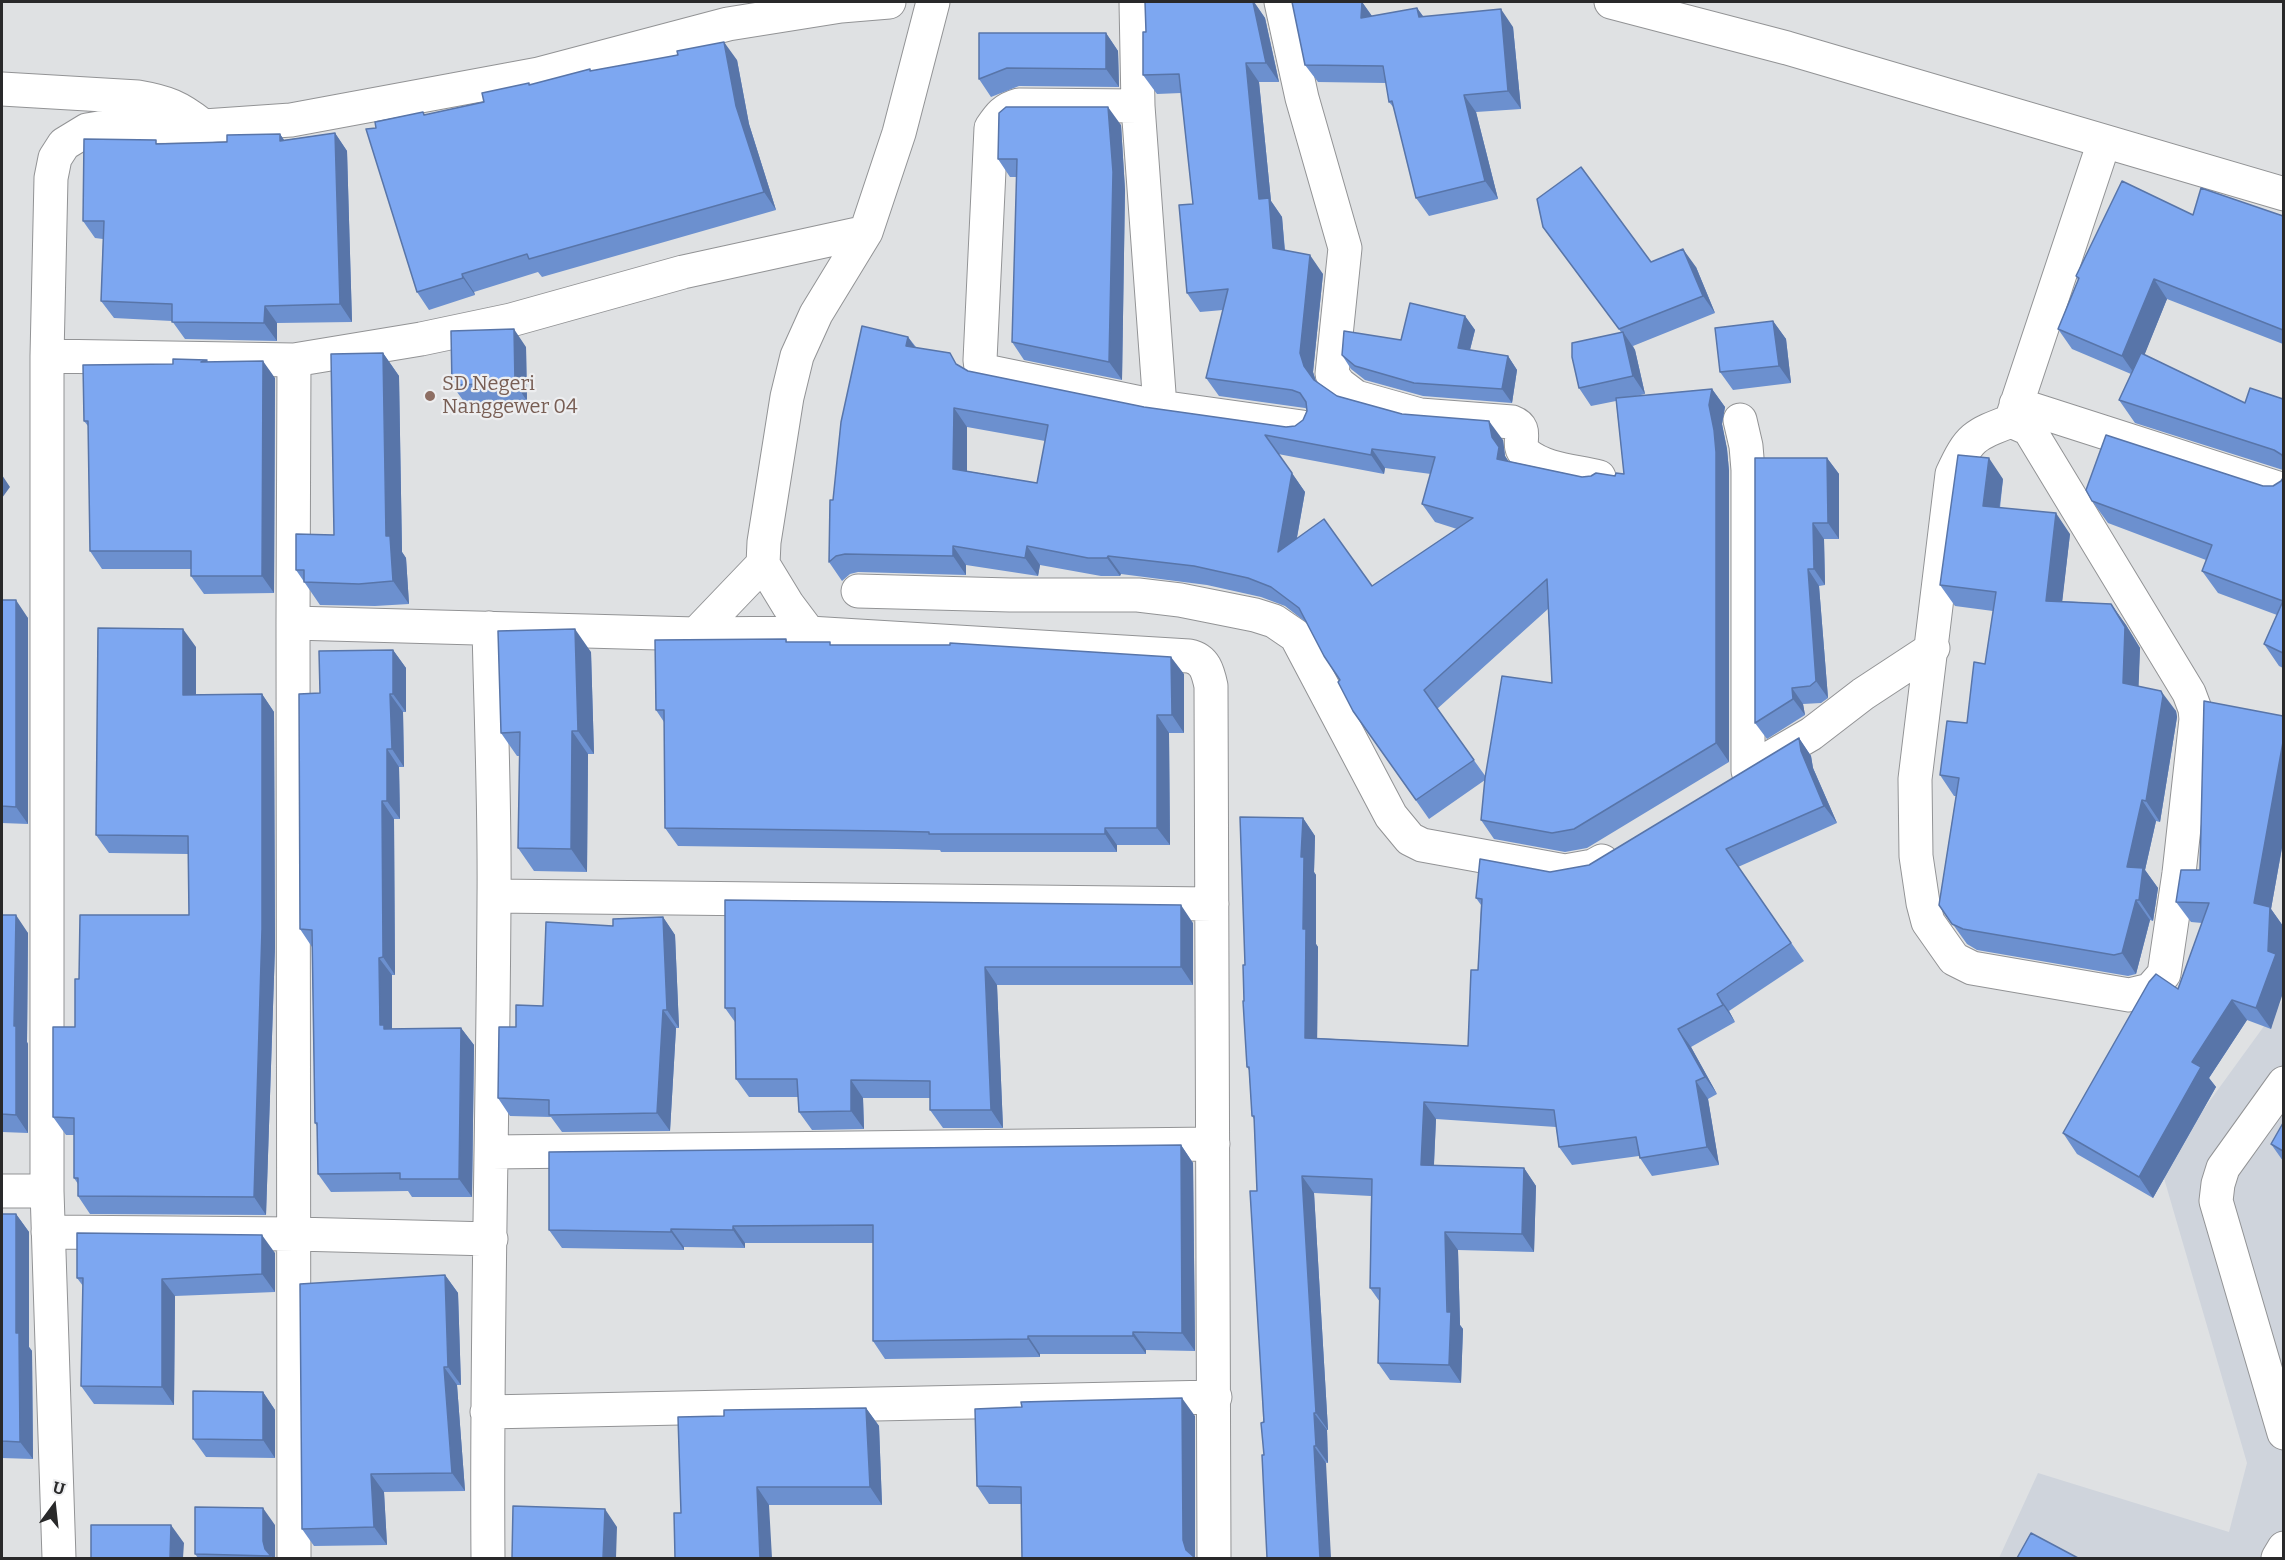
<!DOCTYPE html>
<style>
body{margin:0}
#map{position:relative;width:2285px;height:1560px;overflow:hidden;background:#dfe1e3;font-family:Bitter,serif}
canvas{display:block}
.frame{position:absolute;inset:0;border:3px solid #29292a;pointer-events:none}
.north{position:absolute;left:24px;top:1476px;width:60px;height:60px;-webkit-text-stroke:4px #edeef0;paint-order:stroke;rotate:15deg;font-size:16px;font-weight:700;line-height:24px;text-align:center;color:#29292a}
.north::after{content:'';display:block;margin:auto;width:21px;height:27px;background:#29292a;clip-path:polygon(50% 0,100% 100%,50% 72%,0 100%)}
</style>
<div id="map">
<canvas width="2285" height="1560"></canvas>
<div class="frame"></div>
<div class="north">U</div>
</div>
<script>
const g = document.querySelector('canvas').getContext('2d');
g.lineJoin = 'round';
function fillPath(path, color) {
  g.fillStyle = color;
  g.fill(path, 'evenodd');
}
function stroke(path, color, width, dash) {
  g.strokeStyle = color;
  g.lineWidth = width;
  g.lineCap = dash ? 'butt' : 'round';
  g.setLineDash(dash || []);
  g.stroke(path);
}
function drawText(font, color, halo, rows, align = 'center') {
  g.font = font + ' Bitter,serif';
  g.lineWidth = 4.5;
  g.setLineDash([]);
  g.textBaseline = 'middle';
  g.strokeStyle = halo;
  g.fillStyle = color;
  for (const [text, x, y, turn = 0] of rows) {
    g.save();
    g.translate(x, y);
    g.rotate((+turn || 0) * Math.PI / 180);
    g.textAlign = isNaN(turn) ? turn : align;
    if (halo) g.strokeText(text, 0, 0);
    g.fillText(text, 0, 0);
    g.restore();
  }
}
const built = new Path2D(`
 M 2283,1000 L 2283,1558 L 1999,1558 L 2038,1473 L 2229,1532 L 2247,1463 L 2161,1168 Z`);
const minor = new Path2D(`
 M 1136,2 L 1138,106 L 1160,407 L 985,371 L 981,368 L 980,360 L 991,128 C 999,116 1004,109 1019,105 L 1138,106
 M 1281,2 L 1302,98 L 1345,248 L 1332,374 L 1339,384 L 1356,397 L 1420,415 L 1512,422 C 1531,429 1514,444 1526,454 C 1545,470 1576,471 1599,477
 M 1611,2 L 1787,48 L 2284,194
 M 2,89 L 138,97 C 167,102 179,107 202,125
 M 47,356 L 294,360 L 421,339 L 511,320 L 683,272 L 866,232
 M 294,360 L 293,623 L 696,634 L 809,633 L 1189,656 C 1205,659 1208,672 1211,686 L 1214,1558
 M 2016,404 L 2284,490
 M 1160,407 L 1302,427
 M 1740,420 L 1746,446 L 1748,470 L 1748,771
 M 2011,421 L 2029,429 L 2189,693 L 2195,709 L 2196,719 L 2179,873 L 2164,974 L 2150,990 L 2129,995 L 1972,968 L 1954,959 L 1928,922 L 1923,903 L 1916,856 L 1915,779 L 1952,474 C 1969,437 1974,435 2011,421 L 2104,142
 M 858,591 L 1010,595 L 1138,595 L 1180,600 L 1255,615 L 1274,621 L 1296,636 L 1391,816 L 1410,839 L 1422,845 L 1565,871 L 1593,866 L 1602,861
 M 293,623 L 294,1558
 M 809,633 L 788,605 L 763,564 L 764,542 L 787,397 L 797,356 L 816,314 L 866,232 L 899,133 L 933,2
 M 696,634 L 763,564
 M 1761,763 L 1811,734 L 1863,694 L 1933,648
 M 494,896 L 1212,904
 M 2284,1083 L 2223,1168 L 2218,1184 L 2216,1201 L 2284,1433
 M 492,1152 L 1213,1144
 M 2,1191 L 47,1191
 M 48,1232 L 295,1234 L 491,1239
 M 487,1412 L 1215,1397
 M 59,1558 L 47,1191 L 47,356 L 51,178 L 55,158 L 64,144 L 87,130 L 105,127 L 204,126 L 291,120 L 539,74 L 728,24 L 841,6 L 889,2
 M 488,1558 C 486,1339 493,1119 494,899 C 495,809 491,719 489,628
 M 2278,1558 L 2284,1548`);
const wall = new Path2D(`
 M 1145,2 L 1254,2 L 1265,18 L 1279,82 L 1259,82 L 1271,201 L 1282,217 L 1285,250 L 1323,274 L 1313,372 L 1316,381 L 1337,396 L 1402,414 L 1503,440 L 1505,456 L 1508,461 L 1582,477 L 1615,476 L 1624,474 L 1616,401 L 1591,406 L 1579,388 L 1621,332 L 1543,227 L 1651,262 L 1696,267 L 1715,313 L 1633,346 L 1635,350 L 1645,394 L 1636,396 L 1712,389 L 1725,407 L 1722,424 L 1727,449 L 1729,471 L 1729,762 L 1587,848 L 1565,852 L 1494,839 L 1481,820 L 1485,780 L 1429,819 L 1353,711 L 1340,680 L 1307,623 L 1285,606 L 1261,597 L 1207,585 L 1121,574 L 1120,576 L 1101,576 L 1040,565 L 1038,576 L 966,565 L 966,575 L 858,572 L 850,574 L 842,581 L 829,562 L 833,500 L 908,337 L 916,347 L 958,365 L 968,371 L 1144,407 L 1286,427 L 1295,426 L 1303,420 L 1307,411 L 1307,409 L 1305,408 L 1219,396 L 1206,378 L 1223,310 L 1200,312 L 1187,293 L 1193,204 L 1181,93 L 1157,94 L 1143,75 L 1146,32 ZM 967,427 L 1045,441 L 1037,483 L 967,471 ZM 1278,454 L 1384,474 L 1385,468 L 1431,474 L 1422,504 L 1435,522 L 1457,529 L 1372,586 L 1297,538 L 1305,492 ZM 1548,609 L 1552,683 L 1486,777 L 1437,709 Z
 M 1362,2 L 1372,16 L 1417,8 L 1423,16 L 1513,27 L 1521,109 L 1476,112 L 1498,199 L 1429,216 L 1416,198 L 1394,108 L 1389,102 L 1386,83 L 1318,82 L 1305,65 Z
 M 979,33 L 1106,33 L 1118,51 L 1119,87 L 1019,86 L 991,97 L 979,79 Z
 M 737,60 L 749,124 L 776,210 L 542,277 L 538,272 L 474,292 L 475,295 L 429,310 L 417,292 L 376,128 L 423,112 L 425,115 L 484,102 L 529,83 L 530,85 L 590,69 L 591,71 Z
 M 1121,125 L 1125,190 L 1122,380 L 1024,360 L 1012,342 L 1017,177 L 1010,177 L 998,159 Z
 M 335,133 L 347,151 L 352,322 L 277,323 L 277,341 L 185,339 L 172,321 L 114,318 L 101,301 L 103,239 L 95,238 L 83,221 L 159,144 L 227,142 L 280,134 L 284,140 Z
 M 2193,215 L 2283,216 L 2283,344 L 2167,299 L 2144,355 L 2245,403 L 2283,399 L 2283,470 L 2135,423 L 2119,400 L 2131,374 L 2072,349 L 2058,329 L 2078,280 L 2076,276 Z
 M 1465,316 L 1475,330 L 1470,350 L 1508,356 L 1517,370 L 1512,403 L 1423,396 L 1365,380 L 1351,369 L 1342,355 L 1401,340 Z
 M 1773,321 L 1786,339 L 1791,383 L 1733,390 L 1720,372 Z
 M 526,347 L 527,401 L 465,403 L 452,385 Z
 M 383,353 L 399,376 L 402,552 L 406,558 L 409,604 L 375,606 L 320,605 L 296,570 L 334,535 Z
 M 207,360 L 208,362 L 275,378 L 274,593 L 204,594 L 191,576 L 191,569 L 102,569 L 90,551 L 88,426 L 84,421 L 173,364 Z
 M 1827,458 L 1839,474 L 1839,539 L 1824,539 L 1825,585 L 1819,586 L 1828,698 L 1821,703 L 1803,704 L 1805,715 L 1767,739 L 1755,723 Z
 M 2283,478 L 2283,668 L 2279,666 L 2264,644 L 2277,615 L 2218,593 L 2202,571 L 2206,560 L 2108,523 L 2092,501 L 2263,486 L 2273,486 L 2281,481 Z
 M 2003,479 L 2000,508 L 2070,534 L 2062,601 L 2111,604 L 2126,625 L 2140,648 L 2138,686 L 2176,711 L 2177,717 L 2160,822 L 2156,821 L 2145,870 L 2158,888 L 2153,921 L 2150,920 L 2136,974 L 2128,976 L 1977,950 L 1967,944 L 1939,905 L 1956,796 L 1954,796 L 1940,775 L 1967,723 L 1985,664 L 1993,611 L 1955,606 L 1940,585 Z
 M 2,600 L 28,618 L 28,824 L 2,823 Z
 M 786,639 L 787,642 L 1184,674 L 1184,733 L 1169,733 L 1170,845 L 1117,845 L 1117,852 L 941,852 L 940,850 L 897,849 L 678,846 L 665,828 L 664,722 L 656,710 Z
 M 196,647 L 196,695 L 262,694 L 274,712 L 275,947 L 266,1215 L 90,1214 L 78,1196 L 78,1184 L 74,1178 L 74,1135 L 66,1135 L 53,1117 L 75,1027 L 79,979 L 189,915 L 188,854 L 109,853 L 96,835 Z
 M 393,650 L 406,668 L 406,712 L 403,712 L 404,767 L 399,767 L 400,819 L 394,819 L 395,975 L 392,975 L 392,1029 L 461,1028 L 474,1045 L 472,1197 L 412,1197 L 408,1191 L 331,1192 L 318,1174 L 317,1126 L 315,1123 L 312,947 L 300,929 L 320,693 Z
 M 591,652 L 594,754 L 588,754 L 587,872 L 534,871 L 518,848 L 520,756 L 517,756 L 501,733 Z
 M 2283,716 L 2283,842 L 2271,909 L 2283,926 L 2283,964 L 2271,1029 L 2247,1020 L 2209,1078 L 2216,1087 L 2153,1198 L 2077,1154 L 2063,1133 L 2178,989 L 2202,923 L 2191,922 L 2176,902 L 2200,870 Z
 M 1799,738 L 1811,756 L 1813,768 L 1837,823 L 1738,867 L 1804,961 L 1729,1011 L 1735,1022 L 1691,1047 L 1717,1094 L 1708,1099 L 1719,1165 L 1652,1176 L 1640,1158 L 1639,1156 L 1572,1165 L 1559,1147 L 1556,1127 L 1436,1119 L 1434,1165 L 1524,1168 L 1536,1186 L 1534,1252 L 1458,1250 L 1460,1325 L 1463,1329 L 1461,1383 L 1390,1380 L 1378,1363 L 1380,1302 L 1370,1288 L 1371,1196 L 1314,1193 L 1328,1430 L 1327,1430 L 1328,1463 L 1264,1455 L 1257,1191 L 1254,1119 L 1252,1116 L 1249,1070 L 1247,1067 L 1244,1001 L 1245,965 L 1303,818 L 1315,836 L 1314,872 L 1316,875 L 1316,944 L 1318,947 L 1317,1038 L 1468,1046 L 1478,970 L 1481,905 L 1476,898 L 1550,872 L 1589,865 Z
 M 2,915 L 28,933 L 27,1042 L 28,1044 L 28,1133 L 2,1132 Z
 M 663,917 L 675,935 L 679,1028 L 676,1028 L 670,1131 L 562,1132 L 551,1117 L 510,1116 L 498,1098 L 516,1027 L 543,1006 L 613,926 Z
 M 1193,923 L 1193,985 L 997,985 L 1003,1128 L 943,1128 L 930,1110 L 930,1098 L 863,1098 L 864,1129 L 812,1130 L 799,1112 L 798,1097 L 749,1097 L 736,1079 L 735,1022 L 725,1008 Z
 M 2283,1123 L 2283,1161 L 2271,1144 Z
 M 1181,1145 L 1193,1163 L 1195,1351 L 1146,1350 L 1146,1354 L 1040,1354 L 1040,1357 L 885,1359 L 873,1341 L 873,1243 L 745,1243 L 745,1248 L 684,1247 L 684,1250 L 562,1248 L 549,1230 Z
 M 2,1214 L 16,1214 L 29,1232 L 29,1347 L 32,1351 L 33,1459 L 2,1458 Z
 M 275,1253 L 275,1292 L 175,1296 L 174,1405 L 94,1404 L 81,1386 L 83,1286 L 77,1278 Z
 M 445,1275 L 458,1293 L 461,1385 L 457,1385 L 465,1491 L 384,1492 L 387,1545 L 314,1546 L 302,1529 Z
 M 263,1392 L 275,1410 L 275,1458 L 206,1457 L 193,1439 Z
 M 866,1408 L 879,1426 L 882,1505 L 769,1505 L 681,1513 L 724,1416 Z
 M 1195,1416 L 1195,1558 L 1022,1558 L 1021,1504 L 989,1504 L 977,1486 Z
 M 275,1525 L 275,1558 L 198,1558 L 195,1554 Z`);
const shadedWall = new Path2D(`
 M 1253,2 L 1254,2 L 1265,18 L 1279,82 L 1266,63 Z
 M 1362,2 L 1374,19 L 1361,18 Z
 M 1417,8 L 1430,26 L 1419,17 Z
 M 1501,9 L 1513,27 L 1521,109 L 1508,91 Z
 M 1106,33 L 1118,51 L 1119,87 L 1106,69 Z
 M 724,42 L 737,60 L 749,124 L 776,210 L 764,192 L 736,106 Z
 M 1246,63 L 1259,82 L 1271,201 L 1282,217 L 1286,267 L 1273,248 L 1259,199 Z
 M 1464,95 L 1476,112 L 1498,199 L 1485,181 Z
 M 1108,107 L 1121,125 L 1125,190 L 1122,380 L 1109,362 Z
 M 335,133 L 347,151 L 352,322 L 340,304 Z
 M 280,134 L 292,152 L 280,141 Z
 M 1683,249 L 1696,267 L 1715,313 L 1703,296 Z
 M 1310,255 L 1323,274 L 1313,372 L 1317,385 L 1304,366 L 1300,353 Z
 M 462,274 L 474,292 L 475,295 L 463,278 Z
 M 2154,279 L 2167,299 L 2136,376 L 2122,356 Z
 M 265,306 L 277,323 L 277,341 L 264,323 Z
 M 1465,316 L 1475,330 L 1467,361 L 1458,348 Z
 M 1773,321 L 1786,339 L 1791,383 L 1779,366 Z
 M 514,329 L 526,347 L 527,401 L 515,383 Z
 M 1623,332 L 1635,350 L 1645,394 L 1633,376 Z
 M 908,337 L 921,356 L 906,346 Z
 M 383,353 L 399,376 L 402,552 L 406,558 L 409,604 L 393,581 L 386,536 Z
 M 1508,356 L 1517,370 L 1512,403 L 1502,389 Z
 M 263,361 L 275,378 L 274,593 L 262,576 Z
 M 1712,389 L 1725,407 L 1722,424 L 1727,449 L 1729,471 L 1729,762 L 1716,743 L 1709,405 Z
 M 954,408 L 967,427 L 967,488 L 953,469 Z
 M 1489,421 L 1503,440 L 1505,456 L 1512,466 L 1497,459 L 1492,437 Z
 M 1372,449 L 1385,468 L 1384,474 L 1371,455 Z
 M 1827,458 L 1839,474 L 1839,539 L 1828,523 Z
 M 1989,458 L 2003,479 L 1997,526 L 1983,506 Z
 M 1292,473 L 1305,492 L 1291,570 L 1278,552 Z
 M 2,475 L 10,487 L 2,498 Z
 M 2056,513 L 2070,534 L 2060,621 L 2046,601 Z
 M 1813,523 L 1824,539 L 1825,585 L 1814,569 Z
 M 953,546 L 966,565 L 966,575 L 953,556 Z
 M 1027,546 L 1040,565 L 1038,576 L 1025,558 Z
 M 1108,556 L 1121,574 L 1120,576 L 1107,558 Z
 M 1808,569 L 1819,586 L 1828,698 L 1816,681 Z
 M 16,600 L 28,618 L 28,824 L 16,807 Z
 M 2111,604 L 2126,625 L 2140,648 L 2138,704 L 2123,683 Z
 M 183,629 L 196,647 L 196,713 L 183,695 Z
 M 575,629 L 591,652 L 594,754 L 578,731 Z
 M 393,650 L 406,668 L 406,712 L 393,694 Z
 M 1171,657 L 1184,674 L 1184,733 L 1172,715 Z
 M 1792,688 L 1803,704 L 1805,715 L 1793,699 Z
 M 2161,691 L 2176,711 L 2177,717 L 2160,822 L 2146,801 Z
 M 262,694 L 274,712 L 275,947 L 266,1215 L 254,1197 Z
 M 390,694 L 403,712 L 404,767 L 392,749 Z
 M 1157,715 L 1169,733 L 1170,845 L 1157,828 Z
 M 572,731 L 588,754 L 587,872 L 571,849 Z
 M 1799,738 L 1811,756 L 1813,768 L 1837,823 L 1824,806 L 1801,751 Z
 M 2283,742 L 2283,842 L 2271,909 L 2283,926 L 2283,993 L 2271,1029 L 2256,1008 L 2254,903 Z
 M 387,749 L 399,767 L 400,819 L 387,801 Z
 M 2142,800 L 2156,821 L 2145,870 L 2158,888 L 2153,921 L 2139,900 L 2127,867 Z
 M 382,801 L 394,819 L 395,975 L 383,957 Z
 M 1303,818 L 1315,836 L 1314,872 L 1316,875 L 1316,944 L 1318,947 L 1317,1055 L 1305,1038 L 1303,929 L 1301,857 Z
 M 1105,828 L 1117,845 L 1117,852 L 1105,834 Z
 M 2136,900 L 2150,920 L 2136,974 L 2122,953 Z
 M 1181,905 L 1193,923 L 1193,985 L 1181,967 Z
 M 16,915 L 28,933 L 27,1042 L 28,1044 L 28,1133 L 16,1115 L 14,1026 Z
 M 663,917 L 675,935 L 679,1028 L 667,1010 Z
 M 379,958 L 392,975 L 392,1037 L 380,1025 Z
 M 985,967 L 997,985 L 1003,1128 L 991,1110 Z
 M 1717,994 L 1729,1011 L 1735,1022 L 1723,1005 Z
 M 2232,1000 L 2247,1020 L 2209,1078 L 2216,1087 L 2153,1198 L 2139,1177 L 2192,1062 Z
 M 663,1010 L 676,1028 L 670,1131 L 657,1113 Z
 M 461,1028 L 474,1045 L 472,1197 L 459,1179 Z
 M 1678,1029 L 1691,1047 L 1717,1094 L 1705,1077 Z
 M 851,1080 L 863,1098 L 864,1129 L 851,1111 Z
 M 1696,1081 L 1708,1099 L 1719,1165 L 1707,1147 Z
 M 1424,1102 L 1436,1119 L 1433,1183 L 1421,1165 Z
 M 1181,1145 L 1193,1163 L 1195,1351 L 1182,1333 Z
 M 1524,1168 L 1536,1186 L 1534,1252 L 1522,1234 Z
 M 1302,1176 L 1314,1193 L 1328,1430 L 1316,1413 Z
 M 16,1214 L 29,1232 L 29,1347 L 32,1351 L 33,1459 L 20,1442 L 16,1333 Z
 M 733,1226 L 745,1243 L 745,1248 L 733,1230 Z
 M 671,1229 L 684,1247 L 684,1250 L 671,1232 Z
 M 1445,1232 L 1458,1250 L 1460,1325 L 1463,1329 L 1461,1383 L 1449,1365 Z
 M 262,1235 L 275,1253 L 275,1292 L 262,1274 Z
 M 445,1275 L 458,1293 L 461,1385 L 448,1367 Z
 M 162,1279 L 175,1296 L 174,1405 L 162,1387 Z
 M 1133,1332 L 1146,1350 L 1146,1354 L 1133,1336 Z
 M 1028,1336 L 1040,1354 L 1040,1357 L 1028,1339 Z
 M 444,1367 L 457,1385 L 465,1491 L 452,1473 Z
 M 263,1392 L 275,1410 L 275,1458 L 263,1440 Z
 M 1182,1398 L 1195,1416 L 1195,1558 L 1192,1558 L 1186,1550 L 1183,1540 Z
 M 866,1408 L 879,1426 L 882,1505 L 870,1487 Z
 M 1314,1413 L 1327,1430 L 1328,1463 L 1316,1446 Z
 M 1314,1446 L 1326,1463 L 1331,1558 L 1320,1558 Z
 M 371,1474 L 384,1492 L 387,1545 L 374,1527 Z
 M 757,1487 L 769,1505 L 772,1558 L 760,1558 Z
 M 263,1508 L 275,1525 L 275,1558 L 273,1558 L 265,1549 L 263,1541 Z
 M 605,1509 L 617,1527 L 616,1558 L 603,1558 Z
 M 171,1525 L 184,1543 L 183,1558 L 170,1558 Z`);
const building = new Path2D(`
 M 1145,2 L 1253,2 L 1266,63 L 1246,63 L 1259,199 L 1269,198 L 1273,248 L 1310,255 L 1300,353 L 1304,366 L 1314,380 L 1337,396 L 1402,414 L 1489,421 L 1492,437 L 1499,447 L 1497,459 L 1582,477 L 1591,476 L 1596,473 L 1615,476 L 1616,473 L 1624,474 L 1616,398 L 1712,389 L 1709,405 L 1714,430 L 1716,452 L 1716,743 L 1574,829 L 1552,833 L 1481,820 L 1485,778 L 1502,676 L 1552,683 L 1547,579 L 1424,690 L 1474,760 L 1416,800 L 1353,711 L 1338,682 L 1340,680 L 1324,656 L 1299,608 L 1271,587 L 1248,578 L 1194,566 L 1108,556 L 1107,558 L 1088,558 L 1027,546 L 1025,558 L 953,546 L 953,556 L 845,554 L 836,556 L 829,562 L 830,500 L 833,500 L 841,422 L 862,326 L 908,337 L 906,346 L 950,353 L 956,364 L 968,371 L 1144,407 L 1286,427 L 1295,426 L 1303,420 L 1307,411 L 1306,402 L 1300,393 L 1292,390 L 1206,378 L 1228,289 L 1187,293 L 1179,205 L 1193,204 L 1179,74 L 1143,75 L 1143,32 L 1146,32 ZM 954,408 L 1048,425 L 1037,483 L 953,469 ZM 1265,435 L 1371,455 L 1372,449 L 1435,457 L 1422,504 L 1473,518 L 1372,586 L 1324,519 L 1278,552 L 1292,473 Z
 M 1292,2 L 1362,2 L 1361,18 L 1417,8 L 1419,17 L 1501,9 L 1508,91 L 1464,95 L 1485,181 L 1416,198 L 1392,101 L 1389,102 L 1383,66 L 1305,65 Z
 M 979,33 L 1106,33 L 1106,69 L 1007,68 L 979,79 Z
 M 724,42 L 736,106 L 764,192 L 529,259 L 527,254 L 462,274 L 463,278 L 417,292 L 366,129 L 376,128 L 375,122 L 423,112 L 424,115 L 484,102 L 482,93 L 529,83 L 529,85 L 590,69 L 590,71 L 678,55 L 677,51 Z
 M 1006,107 L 1108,107 L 1113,172 L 1109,362 L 1012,342 L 1017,159 L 998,159 L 999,113 Z
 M 335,133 L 340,304 L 265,306 L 264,323 L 172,322 L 172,304 L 101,301 L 104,221 L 83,221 L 84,139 L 156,140 L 156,144 L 227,142 L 227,135 L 280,134 L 280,141 Z
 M 1581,167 L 1651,262 L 1683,249 L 1703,296 L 1619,329 L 1543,227 L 1537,199 Z
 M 2122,181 L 2193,215 L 2201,188 L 2283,216 L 2283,330 L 2154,279 L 2122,356 L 2058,329 L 2079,278 L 2076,276 Z
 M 1410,303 L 1465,316 L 1458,348 L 1508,356 L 1502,389 L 1414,383 L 1355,366 L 1342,355 L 1344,331 L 1401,340 Z
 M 1773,321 L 1779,366 L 1720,372 L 1715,328 Z
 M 514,329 L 515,383 L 452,385 L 451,331 Z
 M 1623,332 L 1633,376 L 1579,388 L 1572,357 L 1572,343 Z
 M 383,353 L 386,536 L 390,536 L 393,581 L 359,584 L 304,582 L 304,570 L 296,570 L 296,534 L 334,535 L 331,354 Z
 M 2141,353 L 2245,403 L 2250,388 L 2283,399 L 2283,458 L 2282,455 L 2274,450 L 2119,400 Z
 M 173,359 L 207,360 L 201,362 L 263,361 L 262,576 L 191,576 L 191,551 L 90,551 L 88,421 L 84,421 L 83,365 L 173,364 Z
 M 2106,435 L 2263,486 L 2273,486 L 2281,481 L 2283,478 L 2283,653 L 2264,644 L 2283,601 L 2202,571 L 2212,545 L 2092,501 L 2086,490 Z
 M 1958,455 L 1989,458 L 1983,506 L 2056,513 L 2046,601 L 2111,604 L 2125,627 L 2123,683 L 2161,691 L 2163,696 L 2146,801 L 2142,800 L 2127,867 L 2143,868 L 2139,900 L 2136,900 L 2122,953 L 2114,955 L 1963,929 L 1952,924 L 1939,905 L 1959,778 L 1940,775 L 1947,721 L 1967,723 L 1974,662 L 1985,664 L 1996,592 L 1940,585 Z
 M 1755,458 L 1827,458 L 1828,523 L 1813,523 L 1814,569 L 1808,569 L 1816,681 L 1810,686 L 1792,688 L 1793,699 L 1755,723 Z
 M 2,600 L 16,600 L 16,807 L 2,806 Z
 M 98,628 L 183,629 L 183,695 L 262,694 L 262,929 L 254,1197 L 78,1196 L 78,1178 L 74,1178 L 74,1118 L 53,1117 L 53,1027 L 75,1027 L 75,979 L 79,979 L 80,915 L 189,915 L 188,836 L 96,835 Z
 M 575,629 L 578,731 L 572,731 L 571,849 L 518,848 L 520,732 L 501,733 L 498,631 Z
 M 786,639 L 786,642 L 830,642 L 830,645 L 950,645 L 950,643 L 1171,657 L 1172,715 L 1157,715 L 1157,828 L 1105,828 L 1105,834 L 929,834 L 929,832 L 885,831 L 665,828 L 664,710 L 656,710 L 655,640 Z
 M 393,650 L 393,694 L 390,694 L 392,749 L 387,749 L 387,801 L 382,801 L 383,957 L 379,958 L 380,1025 L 384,1025 L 384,1029 L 461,1028 L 459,1179 L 400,1179 L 400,1173 L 318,1174 L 317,1123 L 315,1123 L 312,930 L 300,929 L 299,694 L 320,693 L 319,651 Z
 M 2204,701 L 2283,716 L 2283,742 L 2254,903 L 2270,907 L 2268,951 L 2276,954 L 2256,1008 L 2232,1000 L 2192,1062 L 2201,1067 L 2139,1177 L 2063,1133 L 2149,982 L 2156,974 L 2178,989 L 2209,903 L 2176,902 L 2181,870 L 2200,870 Z
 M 1799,738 L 1801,751 L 1824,806 L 1726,849 L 1791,943 L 1717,994 L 1723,1005 L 1678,1029 L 1705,1077 L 1696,1081 L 1707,1147 L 1640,1158 L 1636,1137 L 1559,1147 L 1554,1110 L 1424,1102 L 1421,1165 L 1524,1168 L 1522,1234 L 1445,1232 L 1447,1312 L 1451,1312 L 1449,1365 L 1378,1363 L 1380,1288 L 1370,1288 L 1372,1179 L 1302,1176 L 1316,1413 L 1314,1413 L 1316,1446 L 1314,1446 L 1320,1558 L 1267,1558 L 1262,1455 L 1264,1455 L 1261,1423 L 1264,1422 L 1262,1390 L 1250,1191 L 1257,1191 L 1254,1116 L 1252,1116 L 1249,1067 L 1247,1067 L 1243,1001 L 1244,1001 L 1243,965 L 1245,965 L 1240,817 L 1303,818 L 1301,857 L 1304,857 L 1303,929 L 1306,929 L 1305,1038 L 1468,1046 L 1471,970 L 1478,970 L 1482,899 L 1476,898 L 1480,859 L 1550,872 L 1589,865 Z
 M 725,900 L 1181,905 L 1181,967 L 985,967 L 991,1110 L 930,1110 L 930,1081 L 851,1080 L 851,1111 L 799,1112 L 797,1079 L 736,1079 L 735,1008 L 725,1008 Z
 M 2,915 L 16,915 L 14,1026 L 16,1026 L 16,1115 L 2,1114 Z
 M 663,917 L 667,1010 L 663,1010 L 657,1113 L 549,1115 L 549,1100 L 498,1098 L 499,1027 L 516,1027 L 516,1005 L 543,1006 L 546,922 L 613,926 L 613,919 Z
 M 2283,1123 L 2283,1151 L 2271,1144 Z
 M 1181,1145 L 1182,1333 L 1133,1332 L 1133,1336 L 1028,1336 L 1028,1339 L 873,1341 L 873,1225 L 733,1226 L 733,1230 L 671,1229 L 671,1232 L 549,1230 L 549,1152 Z
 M 2,1214 L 16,1214 L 16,1333 L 19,1333 L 20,1442 L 2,1441 Z
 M 77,1233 L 262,1235 L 262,1274 L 162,1279 L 162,1387 L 81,1386 L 83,1278 L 77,1278 Z
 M 445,1275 L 448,1367 L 444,1367 L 452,1473 L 371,1474 L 374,1527 L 302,1529 L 300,1284 Z
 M 193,1391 L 263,1392 L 263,1440 L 193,1439 Z
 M 1182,1398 L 1183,1540 L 1186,1550 L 1194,1557 L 1194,1558 L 1022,1558 L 1021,1487 L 977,1486 L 975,1409 L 1022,1407 L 1021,1402 Z
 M 866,1408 L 870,1487 L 757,1487 L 760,1558 L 675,1558 L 674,1513 L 681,1513 L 678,1417 L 724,1416 L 724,1410 Z
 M 513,1506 L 605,1509 L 603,1558 L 512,1558 Z
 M 195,1507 L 263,1508 L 263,1541 L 265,1549 L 271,1556 L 195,1554 Z
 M 91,1525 L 171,1525 L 170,1558 L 91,1558 Z
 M 2031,1533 L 2078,1558 L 2017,1558 Z`);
const markers = [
 [430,396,6,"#8d6e63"]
];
const educationNames = [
 ["SD Negeri",442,384],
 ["Nanggewer 04",442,407]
];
fillPath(built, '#cfd4dc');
stroke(minor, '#929395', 35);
stroke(minor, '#fff', 33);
fillPath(wall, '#6c90cf');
fillPath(shadedWall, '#5875a9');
fillPath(building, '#7da7f1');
stroke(building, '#5875a9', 1.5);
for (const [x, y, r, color] of markers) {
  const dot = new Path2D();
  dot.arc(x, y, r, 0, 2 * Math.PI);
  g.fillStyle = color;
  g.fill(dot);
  stroke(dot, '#edeef0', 2);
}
drawText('20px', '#785e54', '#edeef0', educationNames, 'left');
</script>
